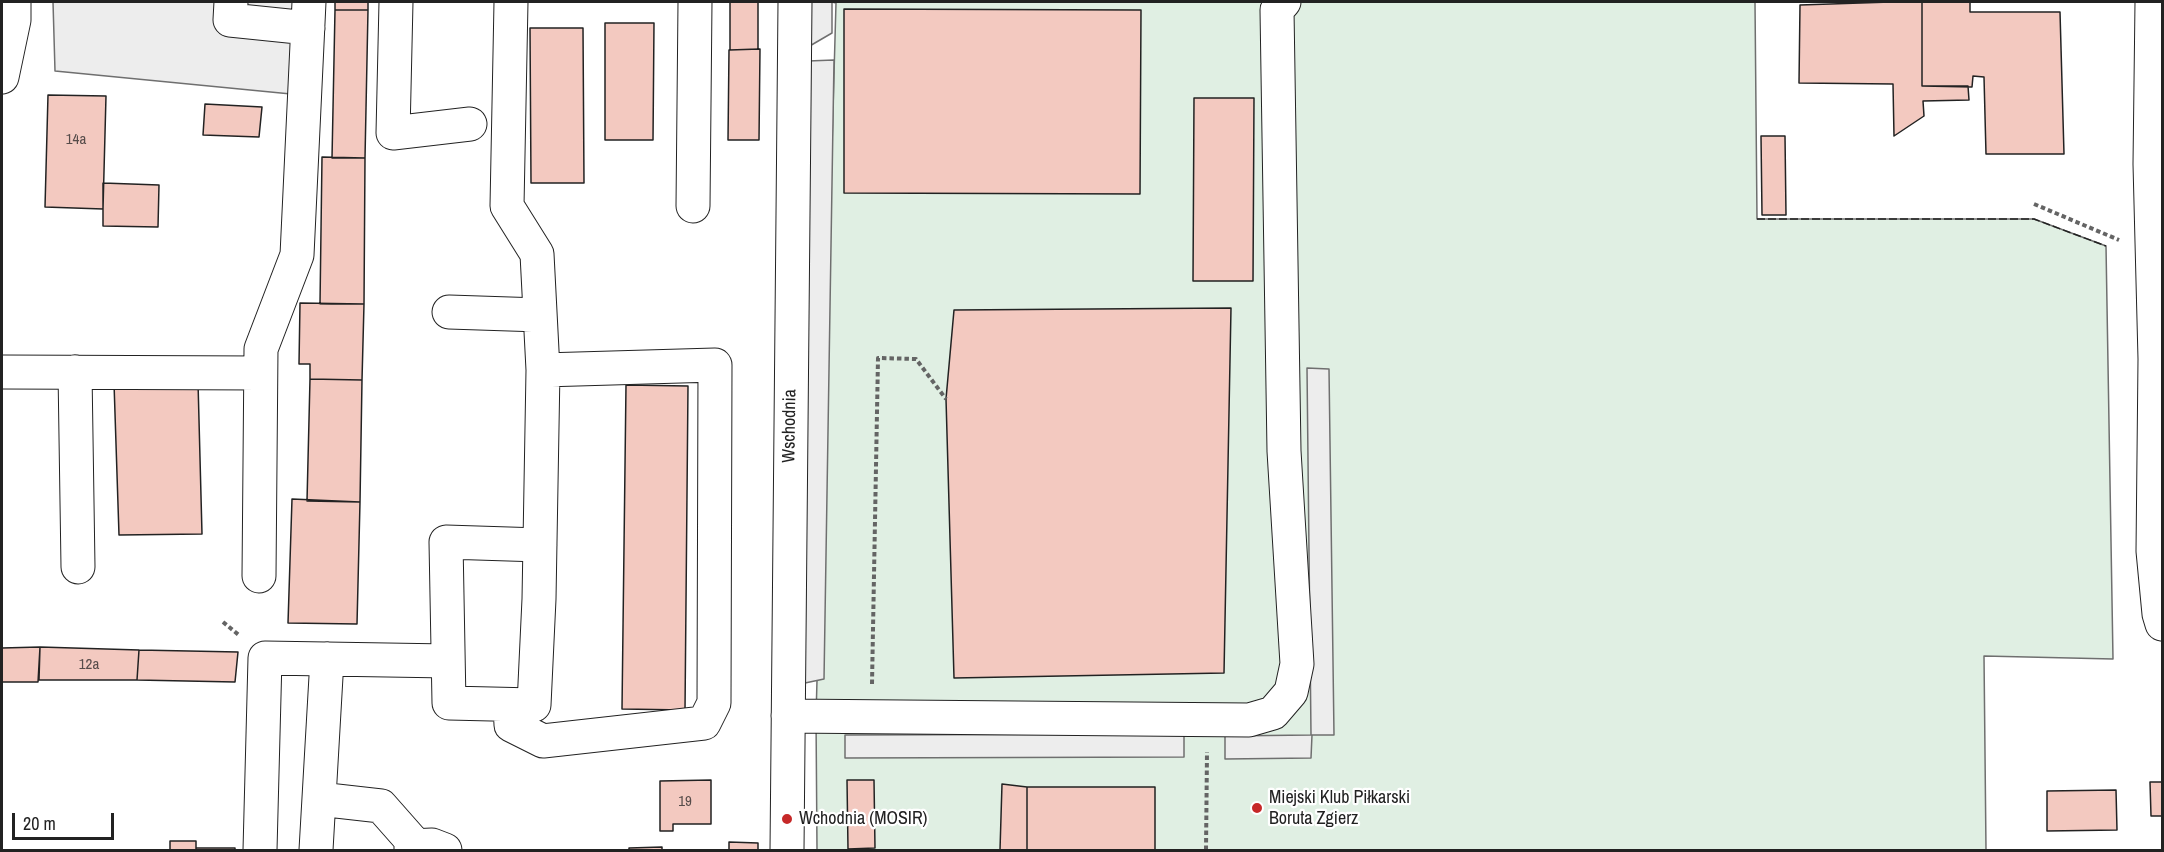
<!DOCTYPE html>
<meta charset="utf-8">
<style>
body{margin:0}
#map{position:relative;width:2164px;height:852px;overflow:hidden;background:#fff;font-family:"Archivo Narrow",sans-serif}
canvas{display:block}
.frame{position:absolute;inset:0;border:3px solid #222;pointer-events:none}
.scale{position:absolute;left:12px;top:813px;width:102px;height:27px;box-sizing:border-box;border:3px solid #222;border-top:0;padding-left:8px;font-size:18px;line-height:21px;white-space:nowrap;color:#222;-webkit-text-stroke:4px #fff;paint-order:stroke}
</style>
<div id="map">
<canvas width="2164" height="852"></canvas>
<div class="frame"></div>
<div class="scale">20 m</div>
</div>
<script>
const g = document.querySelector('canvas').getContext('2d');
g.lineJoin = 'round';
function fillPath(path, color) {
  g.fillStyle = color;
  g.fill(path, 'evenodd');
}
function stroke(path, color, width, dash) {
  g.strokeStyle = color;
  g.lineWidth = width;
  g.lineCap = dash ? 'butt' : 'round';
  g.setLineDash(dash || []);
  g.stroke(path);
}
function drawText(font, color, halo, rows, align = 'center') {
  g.font = font + ' "Archivo Narrow",sans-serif';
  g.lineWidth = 4.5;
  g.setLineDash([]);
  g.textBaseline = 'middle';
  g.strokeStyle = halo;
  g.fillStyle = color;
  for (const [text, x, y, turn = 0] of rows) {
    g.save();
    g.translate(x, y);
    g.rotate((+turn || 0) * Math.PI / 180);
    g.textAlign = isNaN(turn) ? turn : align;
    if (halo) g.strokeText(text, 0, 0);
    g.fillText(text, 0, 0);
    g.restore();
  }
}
const green = new Path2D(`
 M 832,2 L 1755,2 L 1757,219 L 2034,219 L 2106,246 L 2113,659 L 1984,656 L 1986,850 L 817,850 L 816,716 L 836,3 Z`);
const parking = new Path2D(`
 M 53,2 L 294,2 L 291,94 L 55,71 Z
 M 808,2 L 832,2 L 832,33 L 808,47 Z
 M 834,60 L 824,679 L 805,683 L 808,61 Z
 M 1307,368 L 1329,369 L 1334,735 L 1312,735 L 1311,758 L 1225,759 L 1225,736 L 1311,735 Z
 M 1184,734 L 1184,757 L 845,758 L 845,735 Z`);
const building = new Path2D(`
 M 335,2 L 368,2 L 368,10 L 335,10 Z
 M 730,2 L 758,2 L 758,49 L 730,50 Z
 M 1891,2 L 1922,2 L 1922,86 L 1968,86 L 1969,100 L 1923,101 L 1924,116 L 1894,136 L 1893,84 L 1799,83 L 1800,5 Z
 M 1922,2 L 1970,2 L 1970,12 L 2060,12 L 2064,154 L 1986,154 L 1984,77 L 1973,76 L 1972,87 L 1922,86 Z
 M 844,9 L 1141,10 L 1140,194 L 844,193 Z
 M 335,10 L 368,10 L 365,158 L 332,158 Z
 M 605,23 L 654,23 L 653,140 L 605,140 Z
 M 530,28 L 583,28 L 584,183 L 531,183 Z
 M 760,49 L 759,140 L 728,140 L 729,50 Z
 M 48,95 L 106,96 L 103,209 L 45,207 Z
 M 1194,98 L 1254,98 L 1253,281 L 1193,281 Z
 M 205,104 L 262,107 L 259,137 L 203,135 Z
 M 1761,136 L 1785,136 L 1786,215 L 1762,215 Z
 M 322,157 L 365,158 L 364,304 L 320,304 Z
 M 103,183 L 159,185 L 158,227 L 103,226 Z
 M 300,303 L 364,304 L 362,380 L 310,379 L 310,364 L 299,364 Z
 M 1231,308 L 1224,673 L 954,678 L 946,399 L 954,310 Z
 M 310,379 L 362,380 L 360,502 L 307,501 Z
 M 198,382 L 202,534 L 119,535 L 114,383 Z
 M 626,385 L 688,386 L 685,710 L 622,709 Z
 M 292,499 L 360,502 L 357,624 L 288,623 Z
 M 40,647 L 139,650 L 137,680 L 39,680 Z
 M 40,647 L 38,682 L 2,682 L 2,648 Z
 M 139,650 L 238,652 L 235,682 L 137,680 Z
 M 711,780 L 711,824 L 673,824 L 673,831 L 660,831 L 660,781 Z
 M 847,780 L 874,780 L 875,848 L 848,849 Z
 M 2150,782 L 2162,782 L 2162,816 L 2151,816 Z
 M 1002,784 L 1027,787 L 1027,850 L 1000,850 Z
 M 1027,787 L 1155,787 L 1155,850 L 1027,850 Z
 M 2116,790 L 2117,830 L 2047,831 L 2047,791 Z
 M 170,841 L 196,841 L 196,850 L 170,850 Z
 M 729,842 L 758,843 L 758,850 L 729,850 Z
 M 662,847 L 662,850 L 629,850 L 629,848 Z
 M 196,848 L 235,848 L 235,850 L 196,850 Z`);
const path = new Path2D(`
 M 2034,204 L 2119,240
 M 223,622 L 240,636
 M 872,684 L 878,358 L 916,359 L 946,399
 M 1206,850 L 1207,752`);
const minor = new Path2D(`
 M 231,2 L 230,20 L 308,28
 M 396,2 L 393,133 L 470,124
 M 511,2 L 507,206 L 537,254 L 543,370 L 539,599 L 534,705 L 449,703 L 446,542 L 540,545
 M 2152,2 L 2150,164 L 2155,359 L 2153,551 L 2159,614 L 2162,624
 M 2,77 L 14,20 L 14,2
 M 693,206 L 695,2
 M 449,312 L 540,315
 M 2,372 L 260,373
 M 75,372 L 78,567
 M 259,576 L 261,349 L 297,255 L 309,2
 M 510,705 L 511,725 L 543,741 L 704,723 L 714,703 L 715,365 L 543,370
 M 788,716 L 1249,720 L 1273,713 L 1291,692 L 1297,664 L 1284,451 L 1277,10 L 1284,2
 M 319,799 L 381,806 L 411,840 L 411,850
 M 411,846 L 432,845 L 445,850
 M 260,850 L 265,658 L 448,661
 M 316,850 L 327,659
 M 787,850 L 795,2`);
const fence = new Path2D(`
 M 1757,219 L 2034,219 L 2106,246`);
const markers = [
 [1257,808,6,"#c62828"],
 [787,819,6,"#c62828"]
];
const numberNames = [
 ["14a",76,140],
 ["12a",89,665],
 ["19",685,802]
];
const streetNames = [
 ["Wschodnia",790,426,-89]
];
const poiNames = [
 ["Miejski Klub Piłkarski",1269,798],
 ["Boruta Zgierz",1269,819],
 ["Wchodnia (MOSIR)",799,819]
];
fillPath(green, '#e0efe3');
stroke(green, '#6f6f6f', 1.5);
fillPath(parking, '#ededed');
stroke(parking, '#6f6f6f', 1.5);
fillPath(building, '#f3c9c0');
stroke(building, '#222', 1.5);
stroke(minor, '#222', 35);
stroke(path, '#646464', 4, [4.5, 3]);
stroke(minor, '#fff', 33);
stroke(fence, '#222', 1.5, [8, 3]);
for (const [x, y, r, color] of markers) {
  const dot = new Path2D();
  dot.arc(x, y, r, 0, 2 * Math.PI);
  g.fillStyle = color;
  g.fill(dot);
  stroke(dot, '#fff', 2);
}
drawText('15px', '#564c4a', null, numberNames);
drawText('18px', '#222', '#fff', streetNames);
drawText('18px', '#222', '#fff', poiNames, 'left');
</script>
